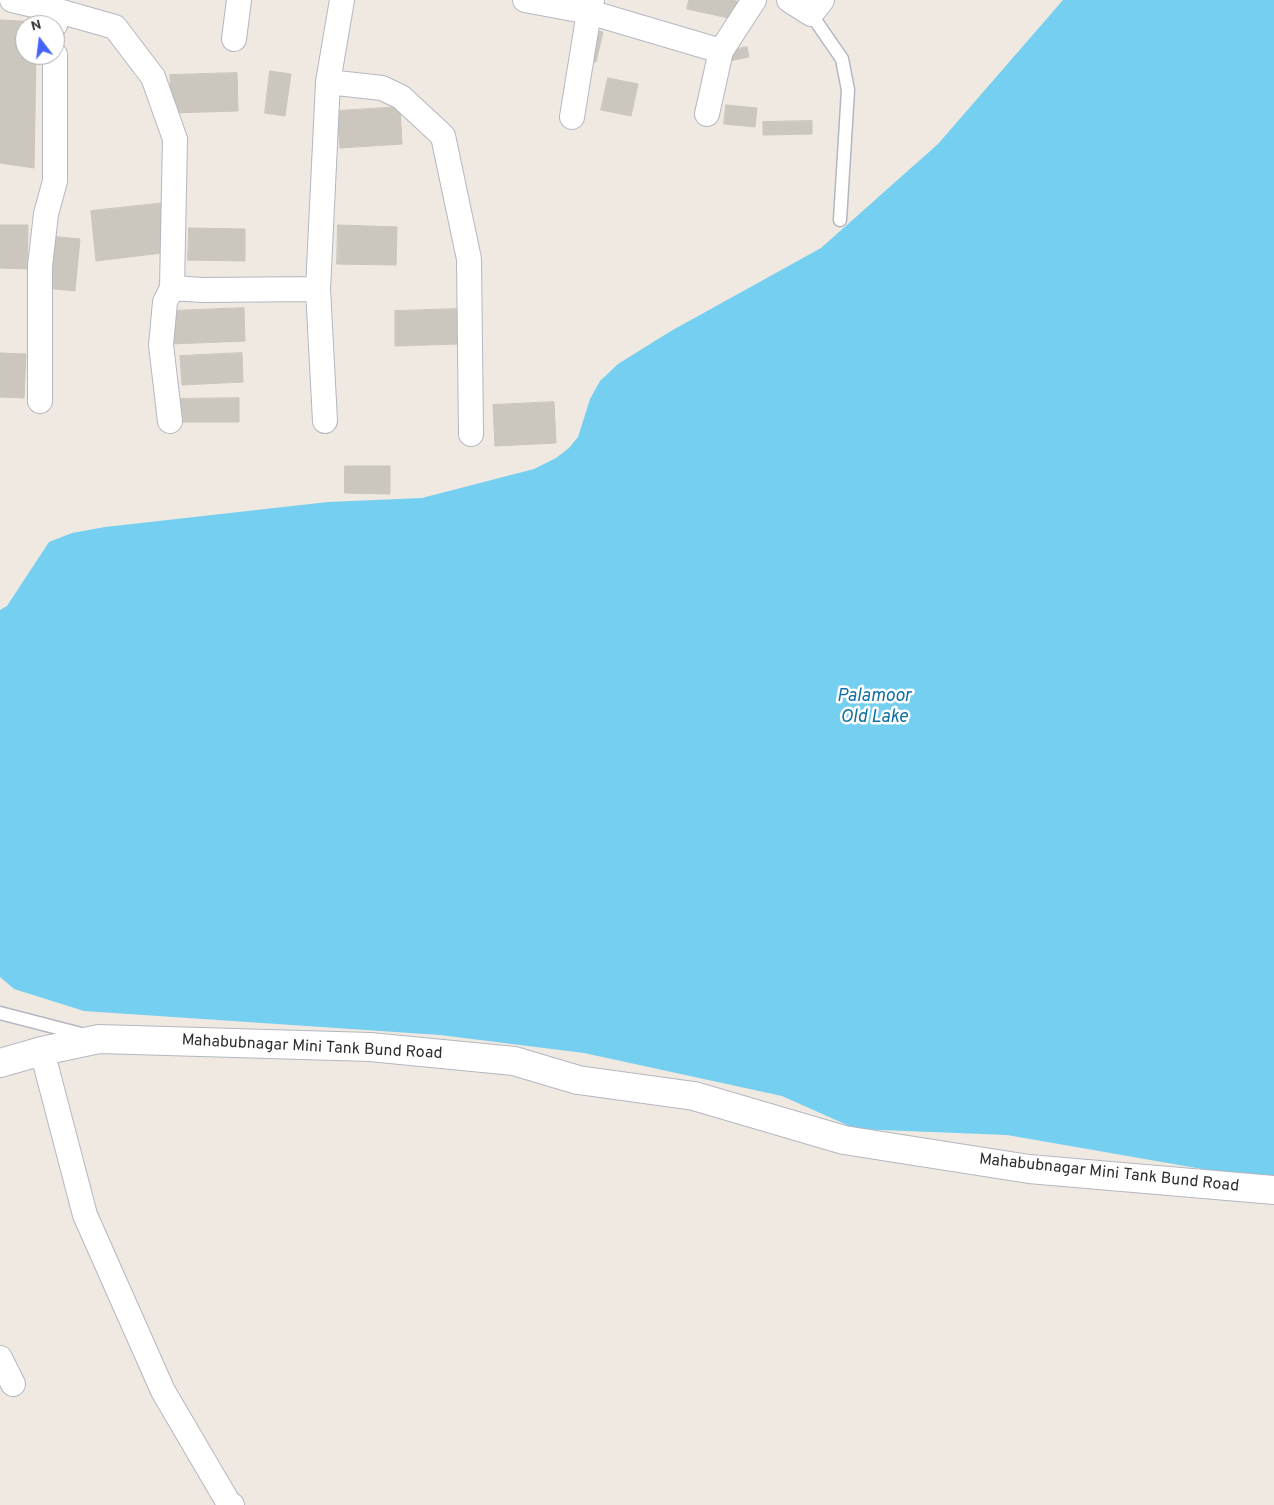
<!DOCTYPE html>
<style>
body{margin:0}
#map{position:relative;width:1274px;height:1505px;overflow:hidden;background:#efe9e1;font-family:Overpass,sans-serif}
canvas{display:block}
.north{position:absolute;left:15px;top:15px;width:50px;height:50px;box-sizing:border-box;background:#fff;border:1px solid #ababab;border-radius:50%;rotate:345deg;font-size:14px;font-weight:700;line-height:20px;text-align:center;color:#2e2e2e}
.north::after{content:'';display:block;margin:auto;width:18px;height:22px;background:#4264fb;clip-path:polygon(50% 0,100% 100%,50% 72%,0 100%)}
</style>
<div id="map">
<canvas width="1274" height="1505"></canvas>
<div class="north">N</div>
</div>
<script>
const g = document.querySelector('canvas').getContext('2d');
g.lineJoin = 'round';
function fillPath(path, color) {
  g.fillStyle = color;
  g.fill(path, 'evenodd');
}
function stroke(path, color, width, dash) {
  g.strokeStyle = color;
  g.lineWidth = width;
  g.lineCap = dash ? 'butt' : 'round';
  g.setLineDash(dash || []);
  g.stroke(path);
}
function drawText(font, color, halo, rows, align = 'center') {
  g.font = font + ' Overpass,sans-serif';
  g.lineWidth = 5;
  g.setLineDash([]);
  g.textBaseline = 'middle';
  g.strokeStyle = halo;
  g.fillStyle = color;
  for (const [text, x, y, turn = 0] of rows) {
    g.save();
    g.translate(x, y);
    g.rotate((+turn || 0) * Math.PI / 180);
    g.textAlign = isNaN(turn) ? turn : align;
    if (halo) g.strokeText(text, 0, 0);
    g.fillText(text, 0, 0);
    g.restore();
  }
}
const water = new Path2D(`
 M 1063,0 L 1274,0 L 1274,1184 L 1225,1173 L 1007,1135 L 856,1129 L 782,1096 L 584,1053 L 440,1035 L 84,1011 L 14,989 L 0,977 L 0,610 L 7,606 L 49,542 L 72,533 L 105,527 L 328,502 L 422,498 L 534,469 L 556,458 L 569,448 L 578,437 L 590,399 L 600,381 L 618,364 L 671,331 L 821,248 L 938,144 Z`);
const building = new Path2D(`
 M 689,0 L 731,0 L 741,2 L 738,20 L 687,9 Z
 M 0,20 L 37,22 L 37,25 L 25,25 L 25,55 L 36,55 L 34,168 L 0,163 Z
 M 594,30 L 603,32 L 596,62 L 587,60 Z
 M 747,47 L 749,57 L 725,62 L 723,52 Z
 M 270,71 L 291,74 L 285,116 L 265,113 Z
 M 237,73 L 238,111 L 171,113 L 170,75 Z
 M 608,78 L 638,84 L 631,116 L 601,110 Z
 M 726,105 L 757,108 L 755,127 L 724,124 Z
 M 400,107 L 402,144 L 340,148 L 337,111 Z
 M 812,121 L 812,134 L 763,135 L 763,122 Z
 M 164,203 L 170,252 L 96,261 L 91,211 Z
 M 0,225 L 28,225 L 27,269 L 0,268 Z
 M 338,225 L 397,227 L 396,265 L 337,264 Z
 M 189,228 L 245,229 L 245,261 L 188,260 Z
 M 49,236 L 80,239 L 75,291 L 44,288 Z
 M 244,308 L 245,341 L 171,344 L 170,311 Z
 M 457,309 L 458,344 L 395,346 L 395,311 Z
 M 0,353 L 26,354 L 24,398 L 0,397 Z
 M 242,353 L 243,382 L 182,385 L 180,356 Z
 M 239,398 L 239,422 L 178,422 L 178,399 Z
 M 554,402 L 556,443 L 495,446 L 493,405 Z
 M 345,466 L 390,466 L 390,494 L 345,493 Z`);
const lane = new Path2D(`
 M 811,14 L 842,59 L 848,90 L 840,220
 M 0,1013 L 85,1035`);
const street = new Path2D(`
 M 12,0 L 55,10 L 55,25
 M 525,0 L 589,12 L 572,117
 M 592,0 L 589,12 L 721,51 L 754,0
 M 789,0 L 811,14 L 822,0
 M 55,10 L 115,27 L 153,77 L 175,139 L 172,288 L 165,302 L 161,345 L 170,421
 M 234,39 L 239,0
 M 328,82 L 382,88 L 401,97 L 443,136 L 469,259 L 471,434
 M 707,114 L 721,51
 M 172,288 L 203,290 L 318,289
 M 40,401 L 40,266 L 46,214 L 55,181 L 55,55
 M 325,421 L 318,289 L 328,82 L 342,0
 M 42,1051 L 85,1215 L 163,1391 L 228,1502 L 232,1505
 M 0,1358 L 13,1384`);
const secondary = new Path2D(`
 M 0,1063 L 42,1051 L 99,1039 L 370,1047 L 514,1061 L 578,1080 L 694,1096 L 844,1140 L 1029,1169 L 1274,1190`);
const streetNames = [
 ["Mahabubnagar Mini Tank Bund Road",312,1048,3],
 ["Mahabubnagar Mini Tank Bund Road",1109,1174,6]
];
const waterNames = [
 ["Palamoor",874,697],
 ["Old Lake",874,718]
];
fillPath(water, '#75cff0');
fillPath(building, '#cbc7bf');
stroke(building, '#cbc5ba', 1);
stroke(lane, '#b4b7c1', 15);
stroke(street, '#b4b7c1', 26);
stroke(secondary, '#b4b7c1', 30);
stroke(lane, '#fff', 12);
stroke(street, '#fff', 24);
stroke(secondary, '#fff', 28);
drawText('16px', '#2e2e2e', '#fff', streetNames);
drawText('italic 18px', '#0d6fa3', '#fff', waterNames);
</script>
